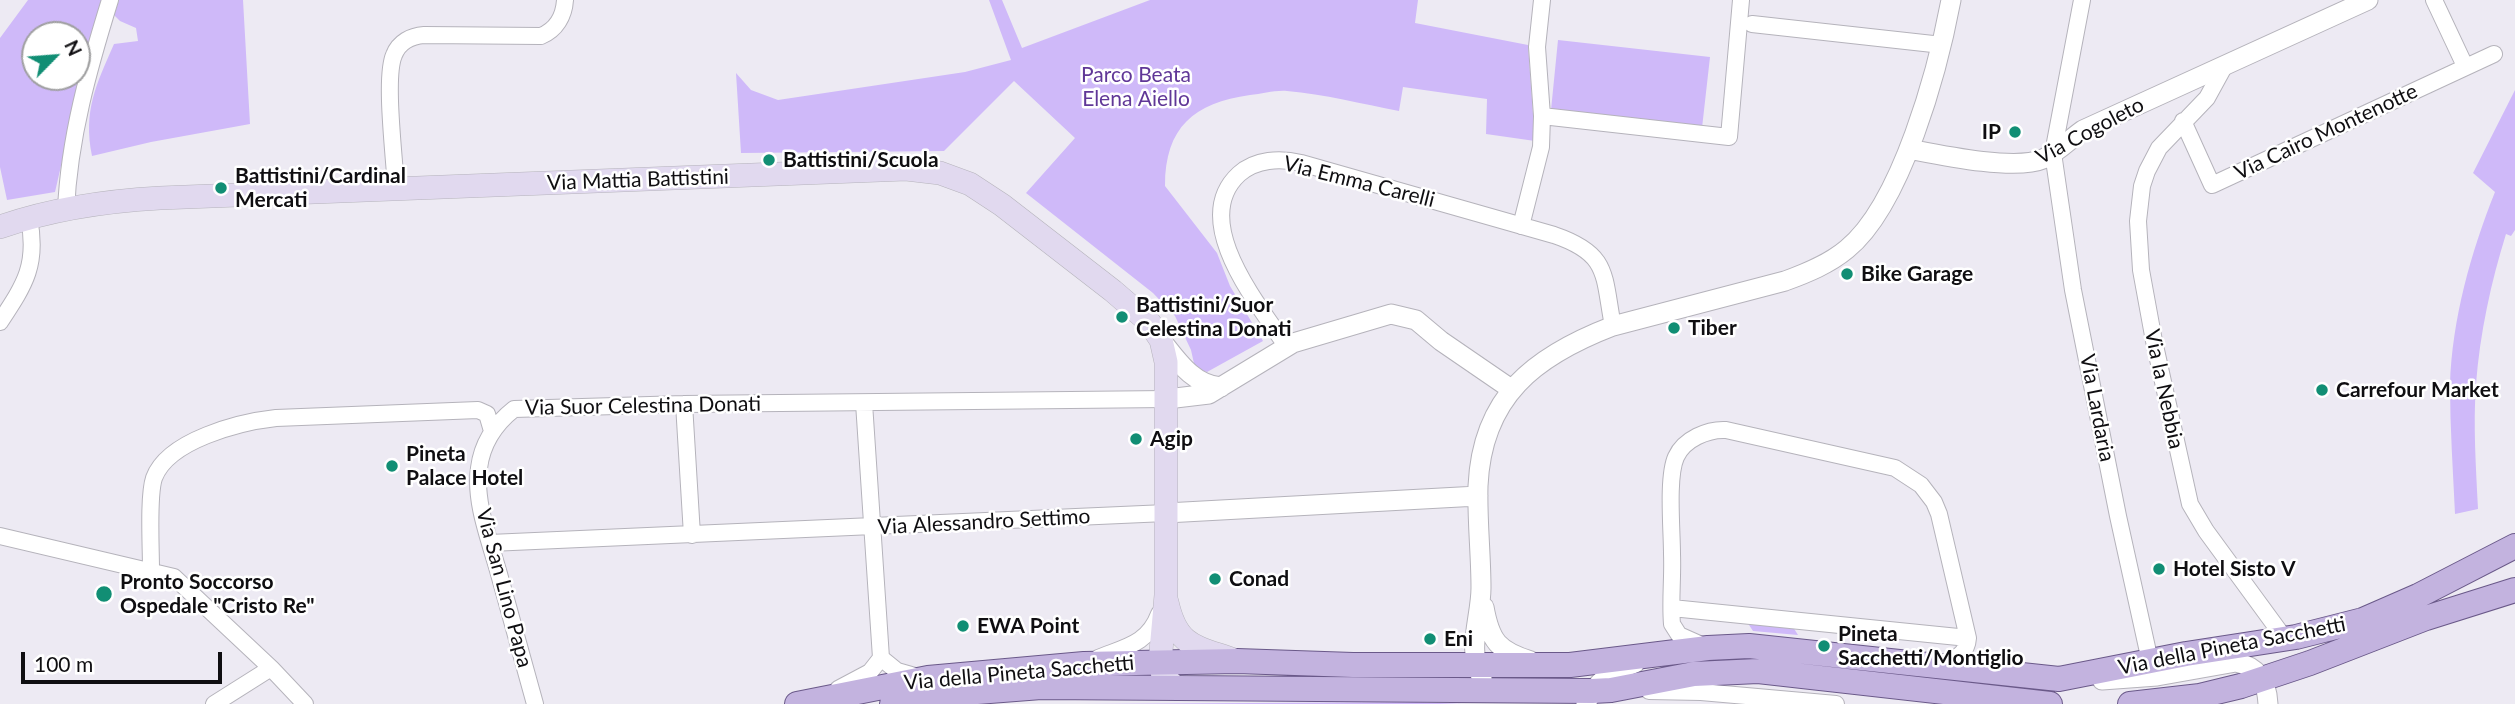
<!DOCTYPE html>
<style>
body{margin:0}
#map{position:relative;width:2515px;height:704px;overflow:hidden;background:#edeaf3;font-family:Lato,sans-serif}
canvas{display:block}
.north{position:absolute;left:21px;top:21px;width:70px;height:70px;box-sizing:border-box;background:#fff;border:2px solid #9f9fa0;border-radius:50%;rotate:65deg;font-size:19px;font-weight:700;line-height:28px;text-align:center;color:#0f0e11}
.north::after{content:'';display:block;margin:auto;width:24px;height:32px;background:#118e74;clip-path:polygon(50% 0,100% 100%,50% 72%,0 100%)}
.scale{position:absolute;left:21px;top:652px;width:201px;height:32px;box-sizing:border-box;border:4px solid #0f0e11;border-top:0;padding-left:9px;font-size:21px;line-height:24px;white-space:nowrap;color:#0f0e11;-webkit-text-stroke:5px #fff;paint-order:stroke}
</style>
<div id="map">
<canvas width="2515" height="704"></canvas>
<div class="north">N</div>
<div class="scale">100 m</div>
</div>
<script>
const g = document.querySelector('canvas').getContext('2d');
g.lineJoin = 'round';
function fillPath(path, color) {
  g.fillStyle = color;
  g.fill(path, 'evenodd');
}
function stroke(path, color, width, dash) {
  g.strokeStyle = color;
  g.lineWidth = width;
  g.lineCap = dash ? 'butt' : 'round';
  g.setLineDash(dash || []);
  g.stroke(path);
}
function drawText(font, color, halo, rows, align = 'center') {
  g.font = font + ' Lato,sans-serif';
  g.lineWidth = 5;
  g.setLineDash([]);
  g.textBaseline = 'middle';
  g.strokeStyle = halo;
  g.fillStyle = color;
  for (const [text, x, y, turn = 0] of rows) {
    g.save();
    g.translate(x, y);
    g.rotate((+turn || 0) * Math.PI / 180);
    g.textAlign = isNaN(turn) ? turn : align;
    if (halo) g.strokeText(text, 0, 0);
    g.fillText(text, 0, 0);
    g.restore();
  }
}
const green = new Path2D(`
 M 28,0 L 102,0 L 86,57 L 55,192 L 7,200 L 0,167 L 0,38 ZM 35,35 L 77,35 L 77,77 L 35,77 Z
 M 119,0 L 243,0 L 250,124 L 151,142 L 92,156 C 83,111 96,85 114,44 L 138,41 L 136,28 L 120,21 L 114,15 Z
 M 989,0 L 1002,0 L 1022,48 L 1150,0 L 1418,0 L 1415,23 L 1528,45 L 1535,141 L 1486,134 L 1487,99 L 1403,87 L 1399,111 C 1362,104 1324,94 1287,91 C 1275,90 1262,94 1250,95 C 1194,103 1165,127 1165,186 L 1217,253 L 1230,286 L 1263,341 L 1207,372 L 1195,368 L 1191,350 L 1175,316 L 1153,293 L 1026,193 L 1075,138 L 1014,81 L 944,151 L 741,153 L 736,73 L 751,90 L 778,100 L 965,72 L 1011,60 Z
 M 1558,40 L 1710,57 L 1702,128 L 1551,110 Z
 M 2515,90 L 2515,230 L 2511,236 L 2506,234 C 2491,282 2480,333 2476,384 C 2473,425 2476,467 2478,509 L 2455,514 C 2453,471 2450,428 2450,385 C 2452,319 2471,252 2495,192 L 2473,173 Z
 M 1747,622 L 1793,627 L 1798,635 L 1753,631 Z
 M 1417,702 L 1463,704 L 1082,704 Z`);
const minor = new Path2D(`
 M 2082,0 L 2053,153 L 2073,290 L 2118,516 L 2150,661
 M 2434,0 L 2465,66
 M 1752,24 L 1942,45
 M 2224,67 L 2207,98 L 2159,148 L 2147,171 L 2142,186 L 2138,221 L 2141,270 L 2154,341 L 2190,504 L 2206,531 L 2285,639
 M 1542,116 L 1729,137 L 1741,0
 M 2183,121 L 2212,185 L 2494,54
 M 396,190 C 395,161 384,78 394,55 C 399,42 411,36 424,35 L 541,36 C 556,30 564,16 565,0
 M 66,210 C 69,138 89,68 110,0
 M 1521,226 L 1541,147 L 1542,116 L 1537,47 L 1542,0
 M 0,322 C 25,284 38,265 29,218
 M 1287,347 C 1259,305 1188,221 1239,174 C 1256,159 1280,158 1301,163 L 1554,235 C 1610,254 1603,275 1613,326
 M 684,404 L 692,535
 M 0,536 L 174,577 L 271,668 L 305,704
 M 490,543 L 1166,513
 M 151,569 C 151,547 148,496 154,478 C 168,440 240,422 276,418 L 478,410 L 487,414 L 492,431
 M 1672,608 L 1968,638
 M 1706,647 L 1679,635 L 1672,624 C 1670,601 1673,577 1672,554 C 1672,530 1667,477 1676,457 C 1684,439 1708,429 1726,430 L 1895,468 L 1921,485 L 1934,502 L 1939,514 L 1968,638 C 1967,654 1955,660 1940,663
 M 881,658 L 897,671 L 918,677
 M 1098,658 C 1125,647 1148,644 1159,614
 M 838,689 L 870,672 L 881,658 L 864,403
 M 1649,691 L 1701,692 L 1836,704
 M 214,704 L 271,668
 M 535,704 C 523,661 511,617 499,574 C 490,541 474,502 479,468 C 482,444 495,424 514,409 L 684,404 L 1167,399`);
const tertiary = new Path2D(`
 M 1909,149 C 1940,155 2015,171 2043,159 C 2058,152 2070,139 2083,130 L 2368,0
 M 1161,340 C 1177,360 1193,385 1221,387
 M 1167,399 L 1209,394 L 1293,343 L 1391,314 L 1416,320 L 1441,341 L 1511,389
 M 1166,513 L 1478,496
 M 1484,607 C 1490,641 1498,651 1531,661
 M 1482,678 C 1466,651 1481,617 1481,588 C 1481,554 1477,520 1478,486 C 1482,396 1535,356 1613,326 L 1785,281 C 1807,273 1829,264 1847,249 C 1902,204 1938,69 1951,0
 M 2102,680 L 2157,676 L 2236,662 C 2259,667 2267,682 2268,704
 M 1586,704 C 1596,680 1612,672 1635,663`);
const secondary = new Path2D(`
 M 0,227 C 51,209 106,201 160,198 L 906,169 L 940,173 L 970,184 L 1002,205 L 1113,291 L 1149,322 L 1161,340 L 1166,362 L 1166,595 L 1160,662 L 1163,676 L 1175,687
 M 1167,602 C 1177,647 1195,646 1234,660`);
const primary = new Path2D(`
 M 797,704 L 928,678 L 1084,664 L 1237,661 L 1353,665 L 1570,665 L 1708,648 L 1749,646 L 2059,679 L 2186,654 L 2296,637 L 2363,620 L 2418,596 L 2515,546
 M 892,704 L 939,695 L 1041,687 L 1592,691 L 1611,690 L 1694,674 L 1758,671 L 2050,704
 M 2130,704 L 2200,696 L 2241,686 L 2310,663 L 2426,618 L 2515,590`);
const markers = [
 [2015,132,7,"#118e74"],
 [769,160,7,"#118e74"],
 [221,188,7,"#118e74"],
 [1847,274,7,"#118e74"],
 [1122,317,7,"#118e74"],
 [1674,328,7,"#118e74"],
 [2322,390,7,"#118e74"],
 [1136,439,7,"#118e74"],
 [392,466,7,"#118e74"],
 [2159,569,7,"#118e74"],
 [1215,579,7,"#118e74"],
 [104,594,9,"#118e74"],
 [963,626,7,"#118e74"],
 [1430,639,7,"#118e74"],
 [1824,646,7,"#118e74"]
];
const parkNames = [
 ["Parco Beata",1136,75],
 ["Elena Aiello",1136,99]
];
const streetNames = [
 ["Via Cogoleto",2090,131,-28],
 ["Via Cairo Montenotte",2326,132,-25],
 ["Via Mattia Battistini",638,180,-2],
 ["Via Emma Carelli",1359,182,14],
 ["Via la Nebbia",2164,389,78],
 ["Via Suor Celestina Donati",643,406,-1],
 ["Via Lardaria",2097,408,79],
 ["Via Alessandro Settimo",984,522,-3],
 ["Via San Lino Papa",504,588,75],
 ["Via della Pineta Sacchetti",2232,646,-11],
 ["Via della Pineta Sacchetti",1019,673,-5]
];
const poiNames = [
 ["IP",2001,132,"right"],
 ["Battistini/Scuola",783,160],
 ["Battistini/Cardinal",235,176],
 ["Mercati",235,200],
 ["Bike Garage",1861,274],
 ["Battistini/Suor",1136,305],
 ["Celestina Donati",1136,329],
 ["Tiber",1688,328],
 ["Carrefour Market",2336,390],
 ["Agip",1150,439],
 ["Pineta",406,454],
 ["Palace Hotel",406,478],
 ["Hotel Sisto V",2173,569],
 ["Conad",1229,579],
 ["Pronto Soccorso",120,582],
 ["Ospedale \"Cristo Re\"",120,606],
 ["EWA Point",977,626],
 ["Pineta",1838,634],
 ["Sacchetti/Montiglio",1838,658],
 ["Eni",1444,639]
];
fillPath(green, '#cfb9f9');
stroke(minor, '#b5b3bb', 18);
stroke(tertiary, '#b5b3bb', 21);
stroke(secondary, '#b5b3bb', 24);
stroke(primary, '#6a5989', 26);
stroke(minor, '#fff', 16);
stroke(tertiary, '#fff', 19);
stroke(secondary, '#e1d9ef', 23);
stroke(primary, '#c3b3df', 24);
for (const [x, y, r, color] of markers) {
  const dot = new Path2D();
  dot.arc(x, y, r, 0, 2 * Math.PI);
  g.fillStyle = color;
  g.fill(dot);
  stroke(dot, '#fff', 2.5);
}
drawText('21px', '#603797', '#fff', parkNames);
drawText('21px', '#0f0e11', '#fff', streetNames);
drawText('bold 21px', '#0f0e11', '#fff', poiNames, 'left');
</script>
